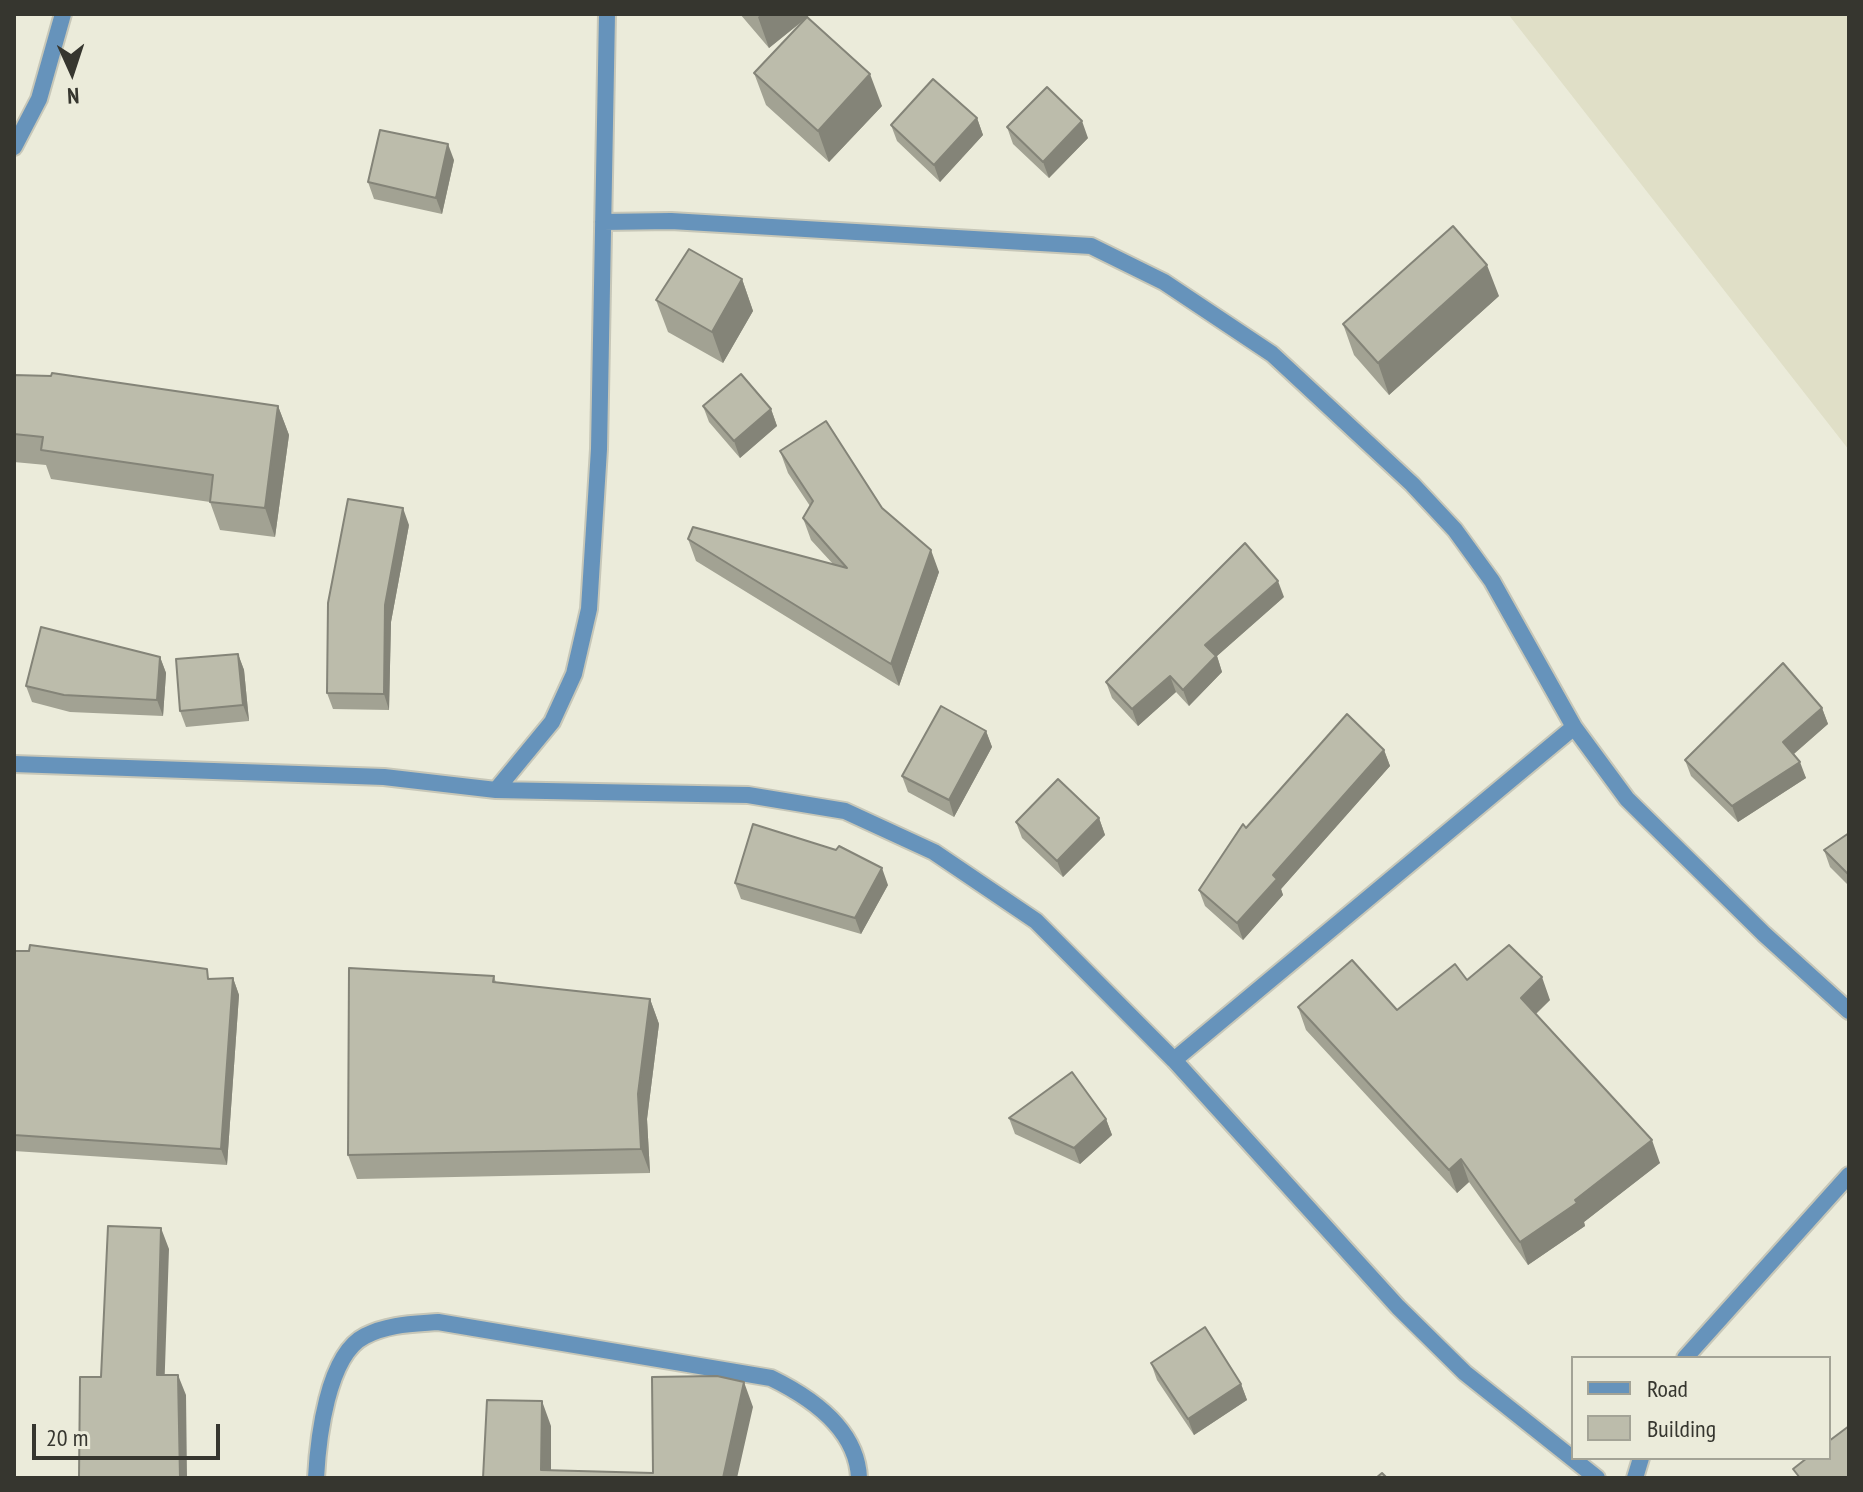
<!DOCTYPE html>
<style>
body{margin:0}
#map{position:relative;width:1863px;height:1492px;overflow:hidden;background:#ebebda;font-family:"PT Sans Narrow",sans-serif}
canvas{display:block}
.frame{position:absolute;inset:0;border:16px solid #36362f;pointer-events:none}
.legend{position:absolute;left:1571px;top:1356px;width:260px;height:104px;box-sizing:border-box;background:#ebebda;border:2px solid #a3a396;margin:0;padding:10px 14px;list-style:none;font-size:24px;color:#36362f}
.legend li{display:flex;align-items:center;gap:16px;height:40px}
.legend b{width:40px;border:2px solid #a3a396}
.north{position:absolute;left:32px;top:32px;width:80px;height:80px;-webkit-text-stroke:6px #ebebda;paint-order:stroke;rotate:177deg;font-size:22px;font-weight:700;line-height:32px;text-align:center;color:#36362f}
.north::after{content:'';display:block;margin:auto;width:28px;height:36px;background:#36362f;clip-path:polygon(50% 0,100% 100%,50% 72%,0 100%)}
.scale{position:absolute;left:32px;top:1424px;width:188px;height:36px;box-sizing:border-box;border:4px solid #36362f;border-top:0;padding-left:10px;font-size:24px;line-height:28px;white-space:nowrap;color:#36362f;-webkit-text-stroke:6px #ebebda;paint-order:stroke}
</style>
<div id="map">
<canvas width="1863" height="1492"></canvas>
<div class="frame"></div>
<ul class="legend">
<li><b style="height:10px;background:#6693bb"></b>Road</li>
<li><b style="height:22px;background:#bcbcab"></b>Building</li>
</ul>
<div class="north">N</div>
<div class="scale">20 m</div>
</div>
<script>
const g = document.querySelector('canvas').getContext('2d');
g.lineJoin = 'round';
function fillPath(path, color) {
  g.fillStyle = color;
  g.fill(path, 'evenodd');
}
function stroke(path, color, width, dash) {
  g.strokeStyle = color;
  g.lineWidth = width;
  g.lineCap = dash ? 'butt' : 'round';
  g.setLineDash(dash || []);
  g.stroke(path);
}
const built = new Path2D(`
 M 1508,14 L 1849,14 L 1849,450 Z`);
const minor = new Path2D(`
 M 14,147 L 39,99 L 63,14
 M 603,222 L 671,221 L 1091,246 L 1164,282 L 1272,354 L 1412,484 L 1455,530 L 1492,581 L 1574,727 L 1627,799 L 1764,934 L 1849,1011
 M 14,764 L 384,777 L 496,790 L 748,795 L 845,811 L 934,852 L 1036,921 L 1174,1060 L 1398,1307 L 1465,1373 L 1597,1478
 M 496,790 L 552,722 L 574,674 L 589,609 L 599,449 L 607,14
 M 1174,1060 L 1574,727
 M 1685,1358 L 1849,1175
 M 316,1478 C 318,1440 327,1355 365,1336 C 388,1324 412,1324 438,1322 L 771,1378 C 810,1397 857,1429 859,1478
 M 1635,1478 L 1641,1458`);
const wall = new Path2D(`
 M 740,14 L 811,14 L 807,17 L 882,106 L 829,162 L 766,105 L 754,73 L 804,20 L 769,48 Z
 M 977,118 L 983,135 L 940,182 L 897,141 L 891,125 Z
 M 1007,127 L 1088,138 L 1049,178 L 1013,144 Z
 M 454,160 L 442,214 L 374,199 L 368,182 Z
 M 742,279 L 753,311 L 723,363 L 668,332 L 656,300 Z
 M 1499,296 L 1389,395 L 1354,355 L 1343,324 Z
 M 14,375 L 278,406 L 289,435 L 275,537 L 220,530 L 210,502 L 51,479 L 46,465 L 14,462 Z
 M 703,406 L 771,409 L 777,426 L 740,458 L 709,422 Z
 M 780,451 L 882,508 L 939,572 L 899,686 L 696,561 L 688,539 L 833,564 L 811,540 L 803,518 L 810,506 L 788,473 Z
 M 409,525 L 391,622 L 389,710 L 333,709 L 327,693 Z
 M 1284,597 L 1217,656 L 1222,672 L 1189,706 L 1176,692 L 1138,726 L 1112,698 L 1106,682 Z
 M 238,654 L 244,670 L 249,721 L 186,727 L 180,711 Z
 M 160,657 L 166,673 L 163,716 L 70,712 L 32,702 L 26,686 Z
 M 1822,708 L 1828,724 L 1794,754 L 1806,778 L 1738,822 L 1691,776 L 1685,760 Z
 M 986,731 L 992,747 L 954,817 L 908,792 L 902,776 Z
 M 1384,750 L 1390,766 L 1281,889 L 1283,895 L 1243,940 L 1205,906 L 1199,890 L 1246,828 Z
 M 1099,818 L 1105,835 L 1063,877 L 1022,838 L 1016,822 Z
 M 1849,833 L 1849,886 L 1830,867 L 1824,850 Z
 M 735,883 L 888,885 L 861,934 L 741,899 Z
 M 14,951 L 211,979 L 233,978 L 239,995 L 227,1165 L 14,1151 Z
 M 494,976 L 496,983 L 650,999 L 659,1024 L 647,1119 L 650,1173 L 357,1179 L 348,1155 Z
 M 1467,980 L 1550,1000 L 1536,1014 L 1660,1163 L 1584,1222 L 1585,1226 L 1528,1265 L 1469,1182 L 1457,1193 L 1306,1030 L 1298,1007 L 1397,1010 Z
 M 1009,1118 L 1106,1119 L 1112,1135 L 1080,1164 L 1015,1134 Z
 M 1151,1363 L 1241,1384 L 1247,1400 L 1194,1435 L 1157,1380 Z`);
const shadedWall = new Path2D(`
 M 762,14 L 811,14 L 769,48 L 758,17 Z
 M 870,74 L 882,106 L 829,162 L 818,131 Z
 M 977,118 L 983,135 L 940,182 L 934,165 Z
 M 1082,121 L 1088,138 L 1049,178 L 1043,162 Z
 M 448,144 L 454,160 L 442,214 L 436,198 Z
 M 1487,265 L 1499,296 L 1389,395 L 1378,363 Z
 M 742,279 L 753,311 L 723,363 L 712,332 Z
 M 278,406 L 289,435 L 275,537 L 265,508 Z
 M 771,409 L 777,426 L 740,458 L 734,441 Z
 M 403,508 L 409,525 L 391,622 L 389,710 L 384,694 L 385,605 Z
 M 931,550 L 939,572 L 899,686 L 891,664 Z
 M 1278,581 L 1284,597 L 1217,656 L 1222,672 L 1189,706 L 1183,690 L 1205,645 Z
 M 238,654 L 244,670 L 249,721 L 243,705 Z
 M 160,657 L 166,673 L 163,716 L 157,700 Z
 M 1170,676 L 1176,692 L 1138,726 L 1132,709 Z
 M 1822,708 L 1828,724 L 1789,758 L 1783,742 Z
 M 986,731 L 992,747 L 954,817 L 949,800 Z
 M 1384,750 L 1390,766 L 1281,889 L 1283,895 L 1243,940 L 1237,923 L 1273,875 Z
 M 1800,762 L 1806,778 L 1738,822 L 1732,806 Z
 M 1099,818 L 1105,835 L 1063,877 L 1057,861 Z
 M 882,868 L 888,885 L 861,934 L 855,918 Z
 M 1542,977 L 1550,1000 L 1529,1020 L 1521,998 Z
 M 233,978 L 239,995 L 227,1165 L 221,1149 Z
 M 650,999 L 659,1024 L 647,1119 L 650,1173 L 641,1149 L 638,1094 Z
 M 1106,1119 L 1112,1135 L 1080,1164 L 1074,1148 Z
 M 1652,1140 L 1660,1163 L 1584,1222 L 1585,1226 L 1528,1265 L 1520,1242 Z
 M 1461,1159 L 1469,1182 L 1457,1193 L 1449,1170 Z
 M 161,1228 L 169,1249 L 164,1396 L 157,1375 Z
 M 178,1375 L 186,1395 L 187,1478 L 180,1478 Z
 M 744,1382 L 753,1407 L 737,1478 L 723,1478 Z
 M 1241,1384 L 1247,1400 L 1194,1435 L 1188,1419 Z
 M 542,1401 L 551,1426 L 551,1478 L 541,1470 Z`);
const building = new Path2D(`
 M 807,17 L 870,74 L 818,131 L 754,73 Z
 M 933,79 L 977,118 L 934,165 L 891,125 Z
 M 1047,87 L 1082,121 L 1043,162 L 1007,127 Z
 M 380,130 L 448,144 L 436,198 L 368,182 Z
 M 1453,226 L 1487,265 L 1378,363 L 1343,324 Z
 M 689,249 L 742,279 L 712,332 L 656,300 Z
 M 52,373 L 278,406 L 265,508 L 210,502 L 213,475 L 41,450 L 43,437 L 14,434 L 14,375 L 51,376 Z
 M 741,374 L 771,409 L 734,441 L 703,406 Z
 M 826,421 L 882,508 L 931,550 L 891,664 L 688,539 L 693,527 L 847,568 L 803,518 L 813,501 L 780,451 Z
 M 348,499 L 403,508 L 385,605 L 384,694 L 327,693 L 328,603 Z
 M 1245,543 L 1278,581 L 1205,645 L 1216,656 L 1183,690 L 1170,676 L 1132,709 L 1106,682 Z
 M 41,627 L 160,657 L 157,700 L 64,695 L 26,686 Z
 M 238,654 L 243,705 L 180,711 L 176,659 Z
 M 1783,663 L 1822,708 L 1783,742 L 1800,762 L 1732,806 L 1685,760 Z
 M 941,706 L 986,731 L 949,800 L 902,776 Z
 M 1347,714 L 1384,750 L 1273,875 L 1277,879 L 1237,923 L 1199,890 L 1243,824 L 1246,828 Z
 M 1058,779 L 1099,818 L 1057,861 L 1016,822 Z
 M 753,824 L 836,850 L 839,846 L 882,868 L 855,918 L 735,883 Z
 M 1849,833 L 1849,875 L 1824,850 Z
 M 30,945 L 207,969 L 208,979 L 233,978 L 221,1149 L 14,1135 L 14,951 L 29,951 Z
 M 1509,945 L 1542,977 L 1521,998 L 1652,1140 L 1575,1200 L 1577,1203 L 1520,1242 L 1461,1159 L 1449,1170 L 1298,1007 L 1352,960 L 1397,1010 L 1455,964 L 1467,980 Z
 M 349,968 L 494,976 L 493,982 L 650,999 L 638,1094 L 641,1149 L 348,1155 Z
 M 1072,1072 L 1106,1119 L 1074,1148 L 1009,1118 Z
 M 108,1226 L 161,1228 L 157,1375 L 178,1375 L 180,1478 L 79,1478 L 80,1377 L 101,1377 Z
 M 1205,1327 L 1241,1384 L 1188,1419 L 1151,1363 Z
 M 717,1376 L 744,1382 L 723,1478 L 483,1478 L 487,1400 L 542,1401 L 541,1470 L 653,1473 L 652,1377 Z
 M 1849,1426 L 1849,1478 L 1800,1478 L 1793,1469 L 1807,1458 L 1829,1458 L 1829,1441 Z
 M 1382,1473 L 1387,1478 L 1376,1478 Z`);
fillPath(built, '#e0dfc7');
stroke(minor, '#c7c7b8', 20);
stroke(minor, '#6693bb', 16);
fillPath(wall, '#a2a293');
fillPath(shadedWall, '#848478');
fillPath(building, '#bcbcab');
stroke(building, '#848478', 2);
</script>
